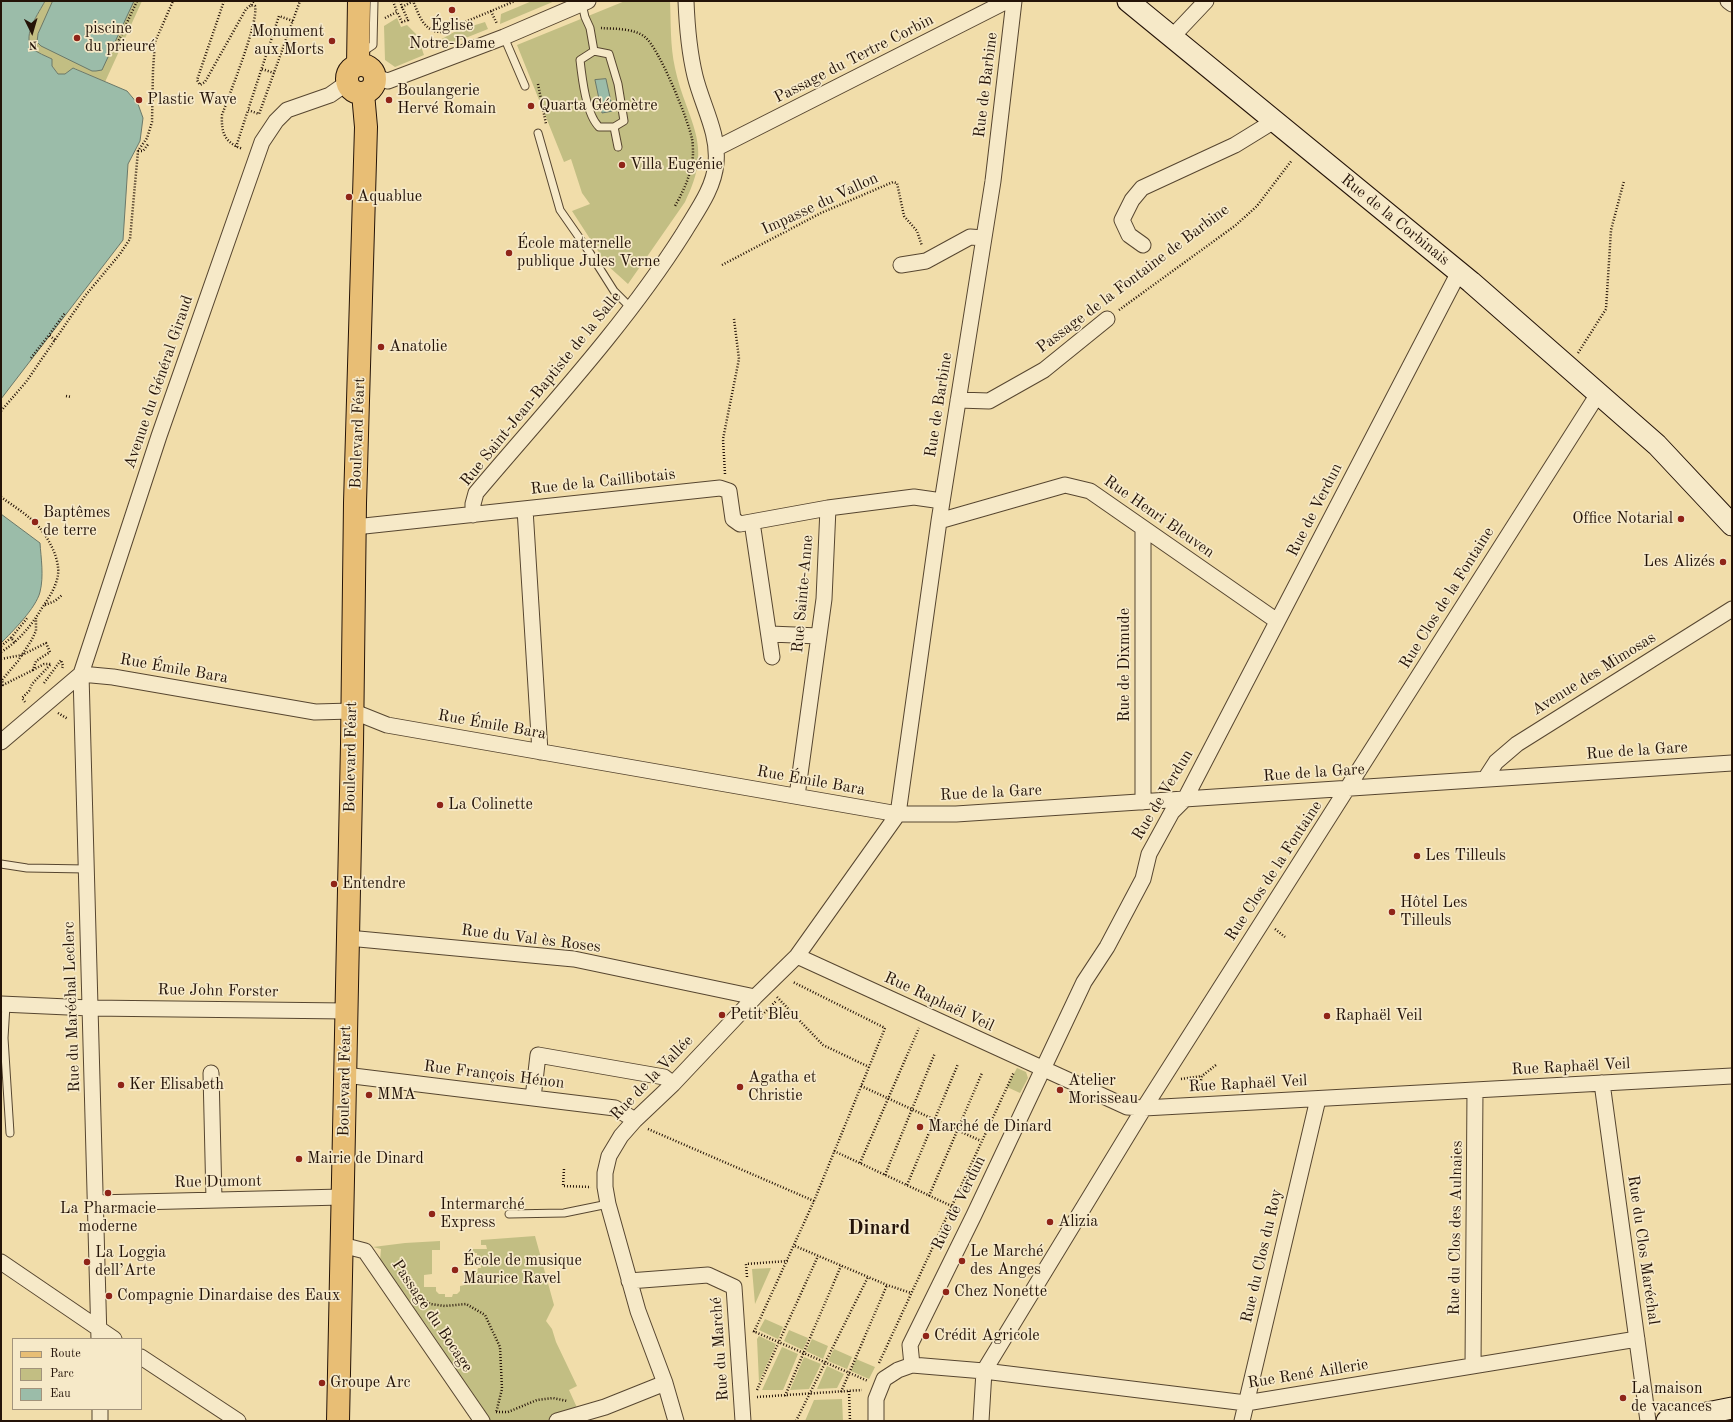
<!DOCTYPE html>
<meta charset="utf-8">
<style>
body{margin:0}
#map{position:relative;width:1733px;height:1422px;overflow:hidden;background:#f1ddaa;font-family:"Old Standard TT",serif}
canvas{display:block}
.frame{position:absolute;inset:0;border:2px solid #241308;pointer-events:none}
.legend{position:absolute;left:12px;top:1338px;width:130px;height:72px;box-sizing:border-box;background:#f6e9c8;border:1px solid #a2937b;margin:0;padding:5px 7px;list-style:none;font-size:12px;color:#241308}
.legend li{display:flex;align-items:center;gap:8px;height:20px}
.legend b{width:20px;border:1px solid #a2937b}
.north{position:absolute;left:12px;top:12px;width:40px;height:40px;-webkit-text-stroke:3px #f6e9c8;paint-order:stroke;rotate:175deg;font-size:11px;font-weight:700;line-height:16px;text-align:center;color:#241308}
.north::after{content:'';display:block;margin:auto;width:14px;height:18px;background:#241308;clip-path:polygon(50% 0,100% 100%,50% 72%,0 100%)}
</style>
<div id="map">
<canvas width="1733" height="1422"></canvas>
<div class="frame"></div>
<ul class="legend">
<li><b style="height:5px;background:#e8be75"></b>Route</li>
<li><b style="height:11px;background:#c2be83"></b>Parc</li>
<li><b style="height:11px;background:#9bbca9"></b>Eau</li>
</ul>
<div class="north">N</div>
</div>
<script>
const g = document.querySelector('canvas').getContext('2d');
g.lineJoin = 'round';
function fillPath(path, color) {
  g.fillStyle = color;
  g.fill(path, 'evenodd');
}
function stroke(path, color, width, dash) {
  g.strokeStyle = color;
  g.lineWidth = width;
  g.lineCap = dash ? 'butt' : 'round';
  g.setLineDash(dash || []);
  g.stroke(path);
}
function drawText(font, color, halo, rows, align = 'center') {
  g.font = font + ' "Old Standard TT",serif';
  g.lineWidth = 3.5;
  g.setLineDash([]);
  g.textBaseline = 'middle';
  g.strokeStyle = halo;
  g.fillStyle = color;
  for (const [text, x, y, turn = 0] of rows) {
    g.save();
    g.translate(x, y);
    g.rotate((+turn || 0) * Math.PI / 180);
    g.textAlign = isNaN(turn) ? turn : align;
    if (halo) g.strokeText(text, 0, 0);
    g.fillText(text, 0, 0);
    g.restore();
  }
}
const green = new Path2D(`
 M 45,1 L 142,1 L 105,82 L 74,68 L 65,74 L 58,74 L 52,66 L 52,59 C 46,56 37,53 32,48 C 22,35 39,13 45,1 Z
 M 532,1 L 555,1 L 500,24 L 501,14 Z
 M 625,1 L 670,1 C 671,23 670,46 675,68 C 687,123 715,143 685,202 L 628,284 L 607,265 L 572,211 L 590,204 L 582,193 L 571,159 L 564,162 L 517,45 Z
 M 397,18 L 401,27 L 407,25 L 417,35 L 424,55 L 395,67 L 385,60 L 384,26 Z
 M 485,22 L 488,29 L 443,47 L 440,40 L 456,31 Z
 M 1017,1068 L 1026,1072 L 1028,1078 L 1020,1093 L 1007,1087 Z
 M 535,1236 L 554,1305 L 546,1321 L 552,1329 L 556,1342 L 577,1386 L 569,1390 L 579,1412 L 546,1421 L 490,1421 L 427,1326 L 380,1261 L 381,1249 L 373,1247 L 405,1243 L 440,1241 L 440,1250 L 432,1250 L 432,1274 L 424,1275 L 424,1287 L 436,1287 L 436,1291 L 439,1294 L 445,1294 L 445,1297 L 452,1297 L 453,1294 L 457,1294 L 460,1291 L 460,1286 L 469,1284 L 472,1281 L 472,1276 L 477,1272 L 478,1268 L 481,1268 L 481,1257 L 477,1257 L 477,1253 L 470,1253 L 470,1249 L 487,1249 L 486,1245 L 481,1245 L 481,1240 Z
 M 771,1268 L 755,1304 L 752,1269 Z
 M 765,1319 L 783,1327 L 778,1339 L 759,1330 Z
 M 789,1330 L 808,1338 L 803,1350 L 784,1341 Z
 M 759,1336 L 776,1344 L 759,1382 L 757,1339 Z
 M 812,1339 L 828,1346 L 823,1359 L 806,1351 Z
 M 782,1347 L 798,1354 L 783,1390 L 762,1390 Z
 M 834,1349 L 852,1357 L 847,1369 L 828,1361 Z
 M 804,1357 L 821,1364 L 809,1389 L 790,1390 Z
 M 856,1359 L 875,1367 L 869,1379 L 851,1371 Z
 M 827,1366 L 844,1374 L 837,1388 L 817,1389 Z
 M 842,1399 L 843,1421 L 805,1421 L 814,1400 Z`);
const water = new Path2D(`
 M 1,1 L 45,1 C 39,13 22,35 32,48 C 37,53 46,56 52,59 L 52,66 L 58,74 L 65,74 L 73,68 L 127,91 L 138,104 L 143,118 L 140,141 L 128,164 L 123,240 L 1,399 Z
 M 53,1 L 134,1 L 102,70 L 96,71 L 92,71 L 41,46 L 37,42 L 38,34 Z
 M 606,79 L 613,111 L 602,113 L 595,80 Z
 M 1,514 L 40,543 C 41,558 44,576 40,592 C 36,608 13,631 1,643 Z`);
const path = new Path2D(`
 M 224,1 L 197,80 L 200,85 L 205,82 L 246,9 L 251,5 L 255,6 C 259,22 229,95 222,115 C 221,133 225,143 243,149
 M 393,1 L 397,12
 M 400,1 L 402,7 L 413,1 C 419,15 424,32 441,32 L 515,1
 M 251,5 L 254,1
 M 491,11 L 497,24
 M 385,18 L 397,12 L 402,22 L 408,20 L 402,7
 M 293,21 L 279,16 L 248,110 L 259,114 C 273,76 286,39 300,1
 M 275,28 L 288,33
 M 601,28 C 614,29 634,28 645,37 C 659,48 688,119 692,139 C 693,144 693,150 693,154 C 692,173 684,190 675,206
 M 122,43 L 118,42 L 137,1
 M 262,69 L 274,73
 M 538,84 L 546,124
 M 236,147 L 248,110
 M 138,151 L 143,151 L 149,143
 M 722,265 L 821,213 L 893,182 L 897,183 L 904,216 L 917,231 L 922,246
 M 1119,310 L 1236,225 L 1257,206 L 1292,160
 M 55,340 L 49,335 L 65,313
 M 1578,353 L 1606,309 L 1611,230 L 1624,181
 M 31,358 L 49,335
 M 66,396 L 71,397
 M 1,411 L 26,382 L 85,296 L 120,254 L 130,239 L 138,151 L 147,138 L 152,122 L 153,70 L 155,42 L 173,1
 M 725,474 L 723,439 L 739,359 L 734,319
 M 1,497 C 12,505 31,517 39,527 C 49,539 60,559 58,575 C 56,587 49,598 42,608 C 31,626 19,641 1,652
 M 45,605 L 55,601 L 62,595
 M 15,642 L 11,638 L 28,617
 M 1,646 L 11,638
 M 1,659 L 22,655 L 46,643 L 50,652 L 36,661 L 33,670 L 44,664 L 51,664 L 32,684 L 29,691 L 22,698 L 25,702
 M 33,670 L 3,685 L 2,680 L 18,661 L 31,641 L 36,631 L 36,618
 M 44,683 L 61,660 L 63,666 L 62,669
 M 58,713 L 68,719
 M 1275,929 L 1285,937
 M 777,997 L 823,1045 L 869,1067
 M 762,1015 L 776,1001
 M 1181,1079 L 1202,1076
 M 861,1086 L 981,1141
 M 1199,1089 L 1202,1076 L 1216,1065
 M 648,1129 L 814,1201
 M 834,1151 L 960,1210
 M 860,1163 L 919,1028
 M 564,1169 L 563,1186 L 591,1187
 M 885,1175 L 935,1053
 M 907,1185 L 958,1064
 M 929,1196 L 982,1073
 M 795,1246 L 887,1285 L 911,1293
 M 747,1277 L 746,1264 L 788,1261
 M 408,1282 L 416,1293 L 430,1304 L 445,1306 L 466,1304 L 485,1315 L 500,1347 L 502,1389 L 496,1413
 M 753,1331 L 868,1381
 M 754,1332 L 814,1201 L 885,1028 L 793,982
 M 879,1363 L 1014,1072
 M 757,1390 L 818,1256
 M 849,1391 L 850,1421
 M 841,1392 L 887,1285
 M 785,1396 L 841,1266
 M 757,1397 L 862,1390
 M 496,1412 L 508,1412 L 537,1400 L 553,1398 L 567,1401
 M 796,1421 L 868,1277`);
const lane = new Path2D(`
 M 582,4 L 585,17 L 590,28 L 594,51
 M 504,37 L 525,86
 M 594,51 L 609,54 L 618,84 L 624,121 L 614,127 L 599,127 C 586,114 582,78 580,60 Z
 M 361,53 L 373,45 L 374,1
 M 614,127 L 618,147
 M 538,133 L 560,210 L 590,253 L 614,291 L 631,308
 M 1,864 L 27,868 L 86,869
 M 6,1005 L 4,1038 L 10,1133
 M 509,1214 L 564,1213 L 608,1204`);
const street = new Path2D(`
 M 1728,1 L 1732,4
 M 1172,37 L 1206,1
 M 374,77 L 388,81 L 504,37 L 588,1
 M 717,148 L 1007,1
 M 1143,245 L 1129,235 L 1122,220 L 1132,200 L 1142,188 L 1235,145 L 1274,121
 M 901,265 L 926,261 L 970,237 L 984,238
 M 958,400 L 989,401 L 1044,370 L 1107,319
 M 525,509 L 540,752
 M 473,515 L 473,504 L 476,493 C 547,409 624,327 683,234 C 696,212 714,189 716,163 C 719,133 702,105 695,76 C 689,51 687,27 686,1
 M 939,521 L 1065,485 L 1090,491 L 1277,621
 M 752,522 L 772,657
 M 355,527 L 720,488 L 729,491 L 733,519 L 740,524 L 828,508 L 914,497 L 942,501
 M 770,634 L 819,636
 M 81,674 L 113,677 L 315,712 L 352,711 L 387,725 L 898,814 L 956,814 L 1732,763
 M 1,742 L 81,674
 M 1485,779 L 1496,762 L 1517,744 L 1732,609
 M 797,796 L 824,599 L 828,508
 M 1143,802 L 1143,529
 M 348,938 L 574,959 L 755,997
 M 797,956 L 1127,1107 L 1144,1108 L 1732,1076
 M 1,1004 L 90,1008 L 346,1011
 M 211,1073 L 214,1200
 M 345,1075 L 615,1108 L 635,1120
 M 1602,1083 L 1648,1421
 M 533,1098 L 538,1055 L 664,1077 L 673,1084
 M 95,1203 L 342,1197
 M 342,1245 L 365,1251 L 482,1421
 M 1,1262 L 114,1339
 M 629,1281 L 708,1275 L 734,1287 L 743,1421
 M 99,1339 L 81,674 L 159,436 L 262,142 L 276,121 L 287,110 L 330,95 L 347,83
 M 141,1357 L 238,1421
 M 912,1365 L 910,1345 L 974,1215 L 1084,982 L 1107,947 L 1143,879 L 1149,854 L 1172,812 L 1185,799 L 1459,272
 M 1473,1366 L 1475,1090
 M 100,1409 L 100,1421
 M 557,1421 L 605,1407 L 665,1383
 M 676,1421 L 665,1383 L 638,1311 L 608,1204 L 605,1187 L 605,1173 L 609,1156 L 621,1136 L 635,1120 L 673,1084 L 755,997 L 797,956 L 898,814 L 939,521 L 993,181 L 1014,1
 M 876,1421 L 876,1399 L 884,1379 L 898,1370 L 912,1365 L 984,1371 L 1246,1403 L 1637,1339
 M 981,1421 L 984,1371 L 1144,1108 L 1598,394
 M 1242,1421 L 1318,1099`);
const secondary = new Path2D(`
 M 1128,1 L 1471,282 L 1657,445 L 1732,525
 M 1667,1421 L 1732,1408`);
const primary = new Path2D(`
 M 358,65 L 359,1
 M347 79a14 14 0 1 1 28 0a14 14 0 1 1-28 0Z
 M 338,1421 L 352,744 L 355,503 L 366,127 L 363,93`);
const markers = [
 [452,10,4,"#8f2418"],
 [77,38,4,"#8f2418"],
 [332,41,4,"#8f2418"],
 [139,100,4,"#8f2418"],
 [389,100,4,"#8f2418"],
 [531,106,4,"#8f2418"],
 [622,165,4,"#8f2418"],
 [349,197,4,"#8f2418"],
 [509,253,4,"#8f2418"],
 [381,347,4,"#8f2418"],
 [1681,519,4,"#8f2418"],
 [35,522,4,"#8f2418"],
 [1723,562,4,"#8f2418"],
 [440,805,4,"#8f2418"],
 [1417,856,4,"#8f2418"],
 [334,884,4,"#8f2418"],
 [1392,912,4,"#8f2418"],
 [722,1015,4,"#8f2418"],
 [1327,1016,4,"#8f2418"],
 [121,1085,4,"#8f2418"],
 [740,1087,4,"#8f2418"],
 [1060,1090,4,"#8f2418"],
 [369,1095,4,"#8f2418"],
 [920,1127,4,"#8f2418"],
 [299,1159,4,"#8f2418"],
 [108,1193,4,"#8f2418"],
 [432,1214,4,"#8f2418"],
 [1050,1222,4,"#8f2418"],
 [962,1261,4,"#8f2418"],
 [87,1262,4,"#8f2418"],
 [455,1270,4,"#8f2418"],
 [946,1292,4,"#8f2418"],
 [109,1296,4,"#8f2418"],
 [926,1336,4,"#8f2418"],
 [322,1383,4,"#8f2418"],
 [1623,1398,4,"#8f2418"]
];
const poiNames = [
 ["Église",452,26,"center"],
 ["Notre-Dame",452,44,"center"],
 ["piscine",85,29],
 ["du prieuré",85,47],
 ["Monument",324,32,"right"],
 ["aux Morts",324,50,"right"],
 ["Boulangerie",397,91],
 ["Hervé Romain",397,109],
 ["Plastic Wave",147,100],
 ["Quarta Géomètre",539,106],
 ["Villa Eugénie",630,165],
 ["Aquablue",357,197],
 ["École maternelle",517,244],
 ["publique Jules Verne",517,262],
 ["Anatolie",389,347],
 ["Baptêmes",43,513],
 ["de terre",43,531],
 ["Office Notarial",1673,519,"right"],
 ["Les Alizés",1715,562,"right"],
 ["La Colinette",448,805],
 ["Les Tilleuls",1425,856],
 ["Entendre",342,884],
 ["Hôtel Les",1400,903],
 ["Tilleuls",1400,921],
 ["Petit Bleu",730,1015],
 ["Raphaël Veil",1335,1016],
 ["Agatha et",748,1078],
 ["Christie",748,1096],
 ["Atelier",1068,1081],
 ["Morisseau",1068,1099],
 ["Ker Elisabeth",129,1085],
 ["MMA",377,1095],
 ["Marché de Dinard",928,1127],
 ["Mairie de Dinard",307,1159],
 ["Intermarché",440,1205],
 ["Express",440,1223],
 ["La Pharmacie",108,1209,"center"],
 ["moderne",108,1227,"center"],
 ["Alizia",1058,1222],
 ["Le Marché",970,1252],
 ["des Anges",970,1270],
 ["La Loggia",95,1253],
 ["dell’Arte",95,1271],
 ["École de musique",463,1261],
 ["Maurice Ravel",463,1279],
 ["Chez Nonette",954,1292],
 ["Compagnie Dinardaise des Eaux",117,1296],
 ["Crédit Agricole",934,1336],
 ["Groupe Arc",330,1383],
 ["La maison",1631,1389],
 ["de vacances",1631,1407]
];
const streetNames = [
 ["Passage du Tertre Corbin",854,59,-27],
 ["Rue de Barbine",986,85,-83],
 ["Impasse du Vallon",820,204,-25],
 ["Rue de la Corbinais",1395,220,39],
 ["Passage de la Fontaine de Barbine",1133,279,-37],
 ["Avenue du Général Giraud",159,382,-71],
 ["Rue Saint-Jean-Baptiste de la Salle",541,389,-51],
 ["Rue de Barbine",939,405,-81],
 ["Boulevard Féart",358,433,-88],
 ["Rue de la Caillibotais",603,482,-6],
 ["Rue de Verdun",1315,510,-63],
 ["Rue Henri Bleuven",1159,517,35],
 ["Rue Sainte-Anne",803,594,-85],
 ["Rue Clos de la Fontaine",1447,598,-58],
 ["Rue de Dixmude",1125,665,-90],
 ["Rue Émile Bara",174,669,10],
 ["Avenue des Mimosas",1594,674,-32],
 ["Rue Émile Bara",492,725,10],
 ["Rue de la Gare",1637,751,-4],
 ["Boulevard Féart",351,757,-89],
 ["Rue de la Gare",1314,773,-4],
 ["Rue Émile Bara",811,781,10],
 ["Rue de la Gare",991,793,-3],
 ["Rue de Verdun",1163,795,-59],
 ["Rue Clos de la Fontaine",1274,871,-57],
 ["Rue du Val ès Roses",531,939,7],
 ["Rue John Forster",218,991,1],
 ["Rue Raphaël Veil",939,1002,25],
 ["Rue du Maréchal Leclerc",72,1007,-92],
 ["Rue Raphaël Veil",1571,1067,-3],
 ["Rue François Hénon",494,1075,7],
 ["Rue de la Vallée",652,1078,-46],
 ["Boulevard Féart",345,1081,-89],
 ["Rue Raphaël Veil",1248,1084,-3],
 ["Rue Dumont",218,1182,-1],
 ["Rue de Verdun",959,1203,-64],
 ["Rue du Clos des Aulnaies",1456,1228,-89],
 ["Rue du Clos Maréchal",1643,1250,82],
 ["Rue du Clos du Roy",1262,1256,-77],
 ["Passage du Bocage",432,1316,56],
 ["Rue du Marché",720,1349,-94],
 ["Rue René Aillerie",1308,1374,-9]
];
const districtNames = [
 ["Dinard",879,1229]
];
fillPath(green, '#c2be83');
fillPath(water, '#9bbca9');
stroke(water, '#6b7869', 1);
stroke(lane, '#574630', 9);
stroke(street, '#574630', 17);
stroke(secondary, '#241308', 23);
stroke(primary, '#241308', 24);
stroke(path, '#241308', 2.5, [1, 2]);
stroke(lane, '#f6e9c8', 7);
stroke(street, '#f6e9c8', 15);
stroke(secondary, '#f6e9c8', 21);
stroke(primary, '#e8be75', 22);
for (const [x, y, r, color] of markers) {
  const dot = new Path2D();
  dot.arc(x, y, r, 0, 2 * Math.PI);
  g.fillStyle = color;
  g.fill(dot);
  stroke(dot, '#f6e9c8', 1.5);
}
drawText('16px', '#241308', '#f6e9c8', poiNames, 'left');
drawText('16px', '#241308', '#f6e9c8', streetNames);
drawText('bold 20px', '#241308', '#f6e9c8', districtNames);
</script>
